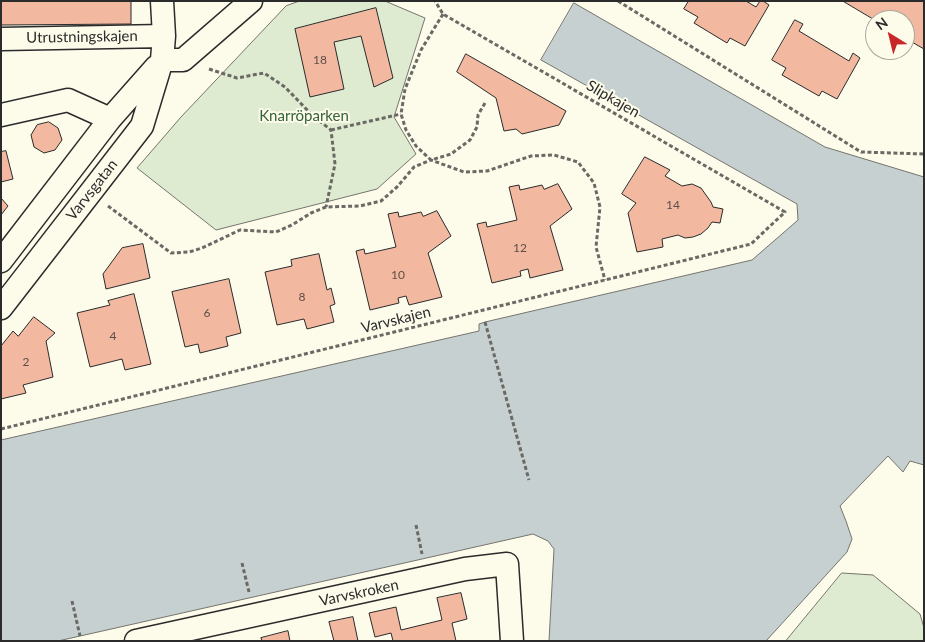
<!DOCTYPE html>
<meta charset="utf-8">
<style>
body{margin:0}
#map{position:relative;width:925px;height:642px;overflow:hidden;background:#fdfbea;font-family:Lato,sans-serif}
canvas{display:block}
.frame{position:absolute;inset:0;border:2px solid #2b2b2b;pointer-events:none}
.north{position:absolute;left:865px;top:10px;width:50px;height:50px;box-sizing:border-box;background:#fdfbea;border:1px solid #a9a89e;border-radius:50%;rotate:324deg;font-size:14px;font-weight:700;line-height:20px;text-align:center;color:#2b2b2b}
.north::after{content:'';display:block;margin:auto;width:18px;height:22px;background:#c62828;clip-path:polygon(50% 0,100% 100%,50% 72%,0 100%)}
</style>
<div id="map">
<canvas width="925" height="642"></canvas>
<div class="frame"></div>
<div class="north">N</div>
</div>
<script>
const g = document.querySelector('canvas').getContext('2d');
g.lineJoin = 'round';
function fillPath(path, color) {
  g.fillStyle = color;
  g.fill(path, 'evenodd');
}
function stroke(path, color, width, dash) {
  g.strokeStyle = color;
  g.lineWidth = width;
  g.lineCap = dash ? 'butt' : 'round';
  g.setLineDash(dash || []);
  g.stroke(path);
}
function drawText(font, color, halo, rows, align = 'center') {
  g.font = font + ' Lato,sans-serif';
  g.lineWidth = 4;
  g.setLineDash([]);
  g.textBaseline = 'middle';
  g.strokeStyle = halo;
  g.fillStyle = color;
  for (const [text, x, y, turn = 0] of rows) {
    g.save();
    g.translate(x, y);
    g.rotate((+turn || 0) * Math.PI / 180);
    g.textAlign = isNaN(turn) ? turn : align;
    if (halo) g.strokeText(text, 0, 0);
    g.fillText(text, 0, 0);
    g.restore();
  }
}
const green = new Path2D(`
 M 300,1 L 385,1 L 425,18 L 394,117 L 416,154 L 377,189 L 216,230 L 137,168 L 181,117 L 286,6 Z
 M 842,573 L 873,575 L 920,614 L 924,628 L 924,641 L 786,641 Z`);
const water = new Path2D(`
 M 574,3 L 825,147 L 924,177 L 924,465 L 910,461 L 903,472 L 888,456 L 840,506 L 846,521 L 852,539 L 847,552 L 766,641 L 549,641 L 554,549 L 548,541 L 533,534 L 58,641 L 1,641 L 1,440 L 479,331 L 479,324 L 485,322 L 752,260 L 798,220 L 797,204 L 541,60 Z`);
const building = new Path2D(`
 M 1,1 L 131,1 L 131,24 L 1,25 Z
 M 689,1 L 746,1 L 756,7 L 760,1 L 763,1 L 769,5 L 745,46 L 730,38 L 727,43 L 694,23 L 698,17 L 684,9 Z
 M 843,1 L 924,1 L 924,49 L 905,38 L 905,20 L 875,20 Z
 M 376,8 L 393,78 L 374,87 L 361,36 L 334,42 L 344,89 L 310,97 L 295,29 Z
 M 795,20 L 803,24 L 799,31 L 849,61 L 853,53 L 860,58 L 837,99 L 822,91 L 819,96 L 782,75 L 786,68 L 772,60 Z
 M 466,54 L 566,111 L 559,125 L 522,134 L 516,129 L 504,131 L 496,98 L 457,72 Z
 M 49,122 L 58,128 L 62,140 L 55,150 L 44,153 L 34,147 L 31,135 L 37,125 Z
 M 6,151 L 13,179 L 1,182 L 1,152 Z
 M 645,157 L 670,170 L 665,176 L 682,186 L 692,184 L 701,188 L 711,202 L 713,207 L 723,209 L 720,223 L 712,222 L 708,228 L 701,234 L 693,237 L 685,238 L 678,235 L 662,239 L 663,247 L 637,252 L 628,213 L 636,203 L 622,194 Z
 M 558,184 L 572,209 L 550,226 L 563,270 L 530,278 L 528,269 L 520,271 L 521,276 L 492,283 L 477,224 L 486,222 L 487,227 L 517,220 L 509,187 L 519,185 L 520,190 L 542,185 L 544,189 Z
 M 1,198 L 8,206 L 1,215 Z
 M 437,211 L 451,236 L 428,253 L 442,297 L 409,305 L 406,296 L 398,298 L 399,303 L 370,310 L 356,251 L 364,249 L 365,254 L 396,247 L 388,214 L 398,212 L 399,217 L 421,212 L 423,216 Z
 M 143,244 L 150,278 L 106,289 L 103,274 L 122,248 Z
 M 319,254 L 327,290 L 331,288 L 335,304 L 330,306 L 334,322 L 307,329 L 304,319 L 277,325 L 265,272 L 292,266 L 291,260 Z
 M 229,279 L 241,333 L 226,337 L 228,346 L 200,353 L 198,344 L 185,347 L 172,292 Z
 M 134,294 L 151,364 L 125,370 L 122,359 L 90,367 L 77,313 L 110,305 L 108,301 Z
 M 34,317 L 55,333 L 46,341 L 53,377 L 23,385 L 26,393 L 1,399 L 1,346 L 13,331 L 18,336 Z
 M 461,593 L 467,619 L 452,623 L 456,641 L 393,641 L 391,633 L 375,637 L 369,613 L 396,607 L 401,630 L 442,620 L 437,598 Z
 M 353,617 L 358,641 L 334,641 L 329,622 Z
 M 288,631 L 290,641 L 262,641 L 261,638 Z`);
const path = new Path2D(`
 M 618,1 L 861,152 L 924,154
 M 443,14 L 421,50 L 405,89 L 401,114 L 406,130 L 416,146 L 431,160 L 451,154 L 470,140 L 477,127 L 478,115 L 485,103
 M 209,69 L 237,78 L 264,73 L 285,87 L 312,115 L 331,130 L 335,164 L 326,207
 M 331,130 L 401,114
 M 108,206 L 171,253 L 189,252 L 202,248 L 240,230 L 276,232 L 292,225 L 311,213 L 326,207 L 360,206 L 381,201 L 397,187 L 414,167 L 431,160 L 464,172 L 487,171 L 531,156 L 554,155 L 578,162 L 594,183 L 600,207 L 596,247 L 605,280
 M 485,322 L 529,480
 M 1,429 L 751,244 L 785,212 L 443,14 L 435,1
 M 416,525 L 422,554
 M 242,563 L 249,592
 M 72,601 L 80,636`);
const minor = new Path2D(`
 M 1,39 L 164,36
 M 162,60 L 183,60 L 251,1
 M 1,115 L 68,100 L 110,119
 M 1,261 L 110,119 L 156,67
 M 1,308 L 142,126 L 162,60 L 164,36 L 162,1
 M 136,641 L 465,569 L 507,564 L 512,641`);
const numberNames = [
 ["18",320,60],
 ["14",673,205],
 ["12",520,248],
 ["10",398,275],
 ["8",302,297],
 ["6",207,313],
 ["4",113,336],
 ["2",26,362]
];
const streetNames = [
 ["Utrustningskajen",82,37,-1],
 ["Slipkajen",613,99,30],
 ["Varvsgatan",92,190,-52],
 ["Varvskajen",396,320,-14],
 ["Varvskroken",359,593,-12]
];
const parkNames = [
 ["Knarröparken",304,116]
];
fillPath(green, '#deebd1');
stroke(green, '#74746e', 1);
fillPath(water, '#c7d0d0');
stroke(water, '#74746e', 1);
fillPath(building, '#f2b8a0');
stroke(building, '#2b2b2b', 1);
stroke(minor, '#2b2b2b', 25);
stroke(path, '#6a6964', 3, [4, 2.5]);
stroke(minor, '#fdfbea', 22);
drawText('12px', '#5d4e48', null, numberNames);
drawText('15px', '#2b2b2b', '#fdfbea', streetNames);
drawText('15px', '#34623c', '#fdfbea', parkNames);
</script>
